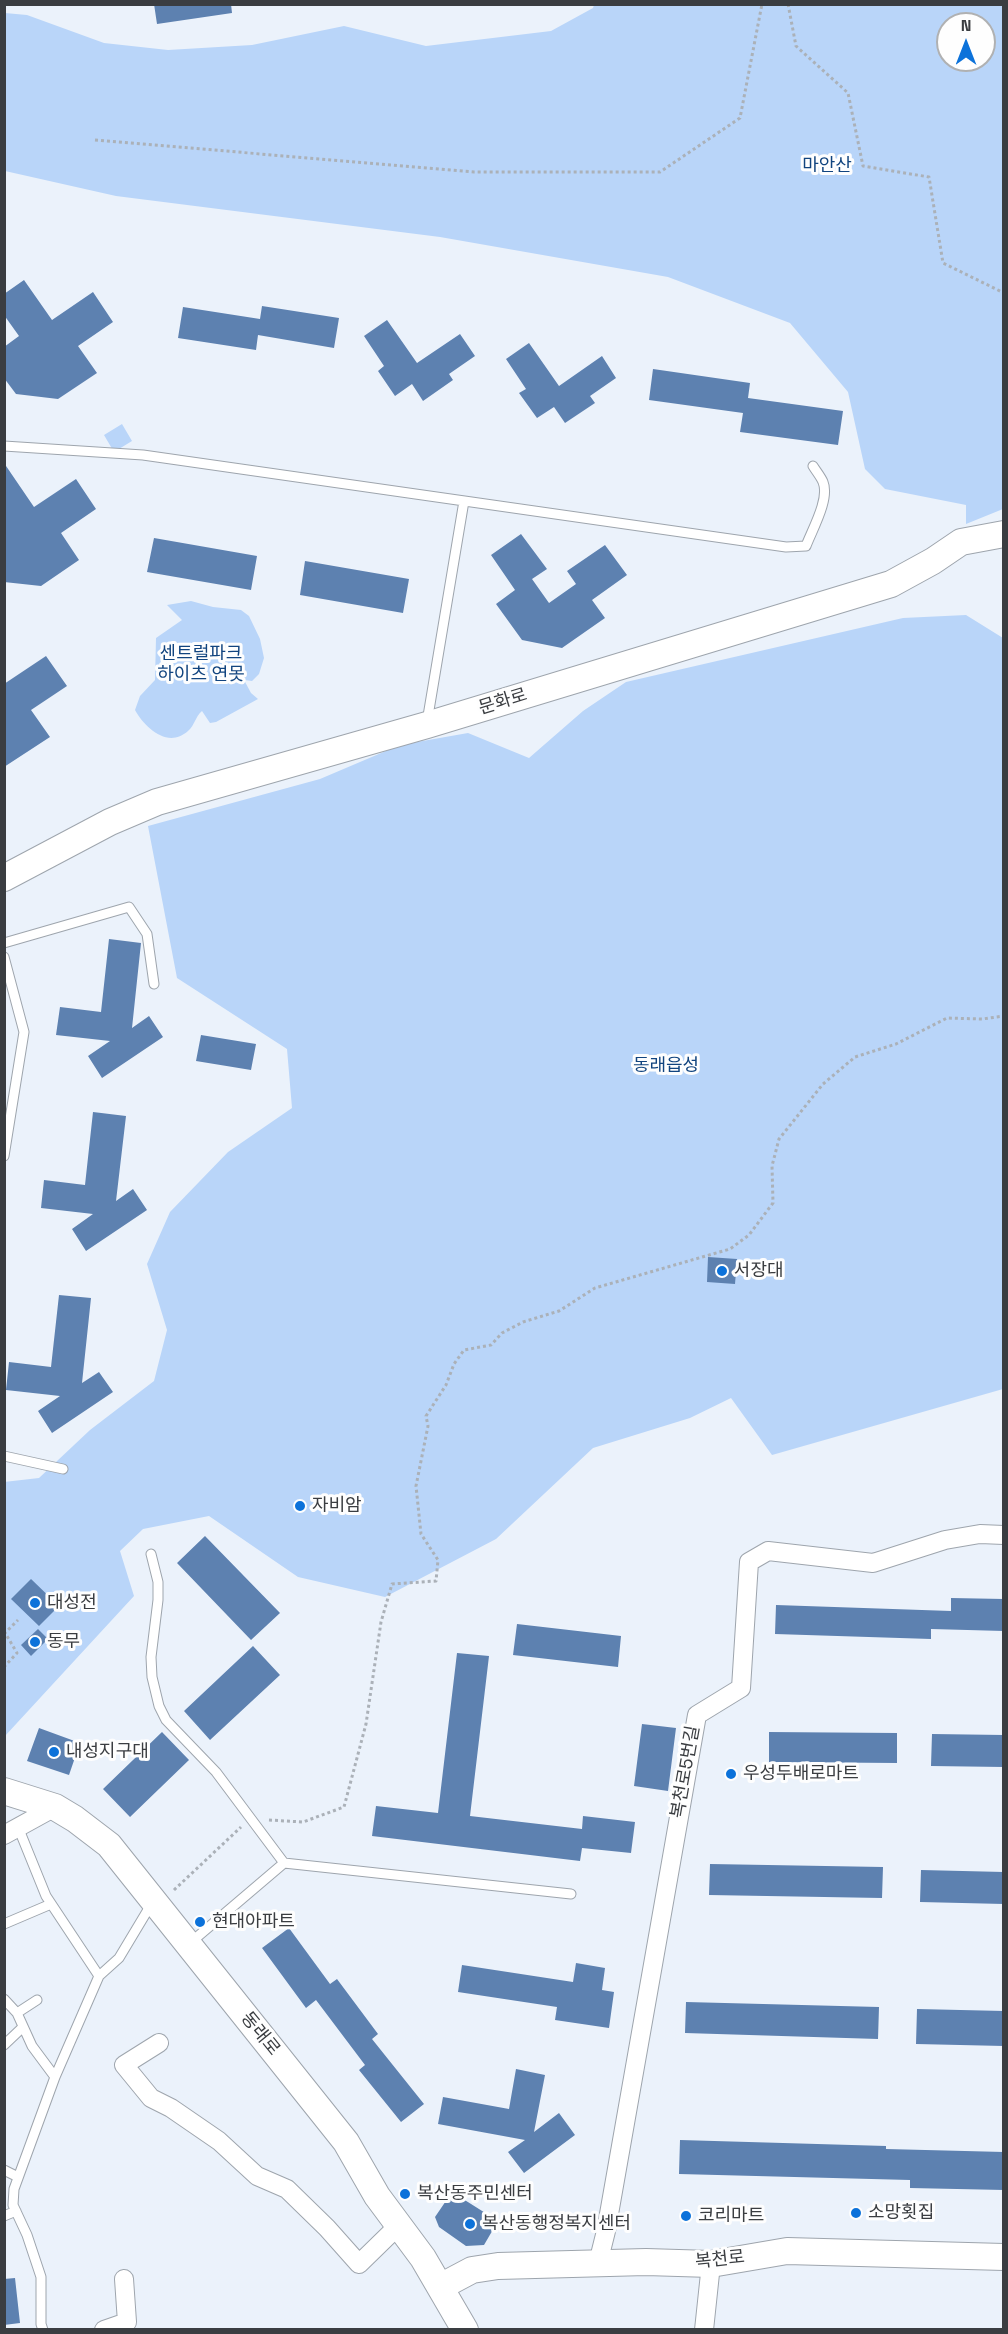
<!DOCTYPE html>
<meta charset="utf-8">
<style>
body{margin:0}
#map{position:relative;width:1008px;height:2334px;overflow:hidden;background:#ebf2fb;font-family:"Space Grotesk",sans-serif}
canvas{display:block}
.frame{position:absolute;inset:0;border:6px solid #3a3d41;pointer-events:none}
.north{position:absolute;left:936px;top:12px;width:60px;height:60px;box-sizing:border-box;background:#fefefe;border:2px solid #b0b1b2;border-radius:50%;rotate:0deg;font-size:16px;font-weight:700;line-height:24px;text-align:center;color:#3a3d41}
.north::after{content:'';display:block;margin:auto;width:21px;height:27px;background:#0c72da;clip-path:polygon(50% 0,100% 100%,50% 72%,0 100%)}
</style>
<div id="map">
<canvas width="1008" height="2334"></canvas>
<div class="frame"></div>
<div class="north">N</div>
</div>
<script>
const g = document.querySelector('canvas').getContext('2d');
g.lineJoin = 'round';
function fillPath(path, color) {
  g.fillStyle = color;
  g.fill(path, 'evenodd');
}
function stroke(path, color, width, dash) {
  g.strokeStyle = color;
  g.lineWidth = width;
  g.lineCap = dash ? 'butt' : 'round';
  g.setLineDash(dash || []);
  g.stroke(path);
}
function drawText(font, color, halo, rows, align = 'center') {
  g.font = font + ' "Space Grotesk","Noto Sans KR",sans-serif';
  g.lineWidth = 6;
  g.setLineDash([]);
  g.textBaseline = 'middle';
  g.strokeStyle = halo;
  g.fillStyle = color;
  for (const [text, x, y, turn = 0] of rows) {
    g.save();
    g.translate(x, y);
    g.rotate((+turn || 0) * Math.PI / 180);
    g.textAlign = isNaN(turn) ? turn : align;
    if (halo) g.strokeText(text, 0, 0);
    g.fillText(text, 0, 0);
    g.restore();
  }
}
const green = new Path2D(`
 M 594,5 L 1003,5 L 1003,509 L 966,524 L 966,505 L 885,489 L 865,469 L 848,392 L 790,323 L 668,277 L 440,237 L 116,196 L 5,171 L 5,13 L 27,15 L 104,43 L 168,50 L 252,45 L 344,26 L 426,46 L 551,31 L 593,8 ZM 948,24 L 984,24 L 984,60 L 948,60 Z
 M 122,424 L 132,441 L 114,452 L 104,435 Z
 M 191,601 L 213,607 L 241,610 L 249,616 L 260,639 L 264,658 L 259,674 L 252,681 L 244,680 L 251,693 L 258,699 L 216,722 L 210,723 L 202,711 C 195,717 195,725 188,731 C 168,749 145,728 135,710 L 140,696 L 155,680 L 156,638 L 182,620 L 167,605 Z
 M 966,615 L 1003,638 L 1003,1389 L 772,1455 L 731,1398 L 690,1418 L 593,1448 L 496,1539 L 385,1597 L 298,1577 L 209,1516 L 143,1529 L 120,1551 L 134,1596 L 5,1736 L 4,1482 L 39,1478 L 90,1430 L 154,1381 L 167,1330 L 147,1264 L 170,1212 L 228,1152 L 292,1108 L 287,1049 L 177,978 L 148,826 L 320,779 L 400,745 L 468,733 L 529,758 L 583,711 L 626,682 L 903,618 Z`);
const building = new Path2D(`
 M 154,4 L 231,4 L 232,13 L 157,24 Z
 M 24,280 L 52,320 L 93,292 L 113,322 L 78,346 L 97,373 L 58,399 L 16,394 L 4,378 L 4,347 L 19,336 L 4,315 L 4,294 Z
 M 262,306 L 339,318 L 334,348 L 258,335 L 256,350 L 178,338 L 183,307 L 260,319 Z
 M 387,320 L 417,363 L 460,334 L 475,356 L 449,374 L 453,380 L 423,401 L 412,384 L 395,396 L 378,371 L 384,366 L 364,336 Z
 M 529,343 L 559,386 L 602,356 L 616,378 L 590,396 L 595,403 L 565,423 L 554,407 L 537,418 L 519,393 L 526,389 L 506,359 Z
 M 653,369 L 750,383 L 748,398 L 843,411 L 838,445 L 740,432 L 743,413 L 649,400 Z
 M 4,463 L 34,507 L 76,479 L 96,509 L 61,533 L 79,560 L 41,586 L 4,582 Z
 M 521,534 L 547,569 L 532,579 L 549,603 L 576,584 L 567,571 L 605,545 L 627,575 L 592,600 L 605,618 L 562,648 L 522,640 L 496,604 L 515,590 L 491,555 Z
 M 154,538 L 257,556 L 251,590 L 147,572 Z
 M 305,561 L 409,579 L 403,613 L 300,595 Z
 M 46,656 L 67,686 L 31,710 L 50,737 L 4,767 L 4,684 Z
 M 109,939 L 141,943 L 132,1028 L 149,1016 L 163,1037 L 102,1078 L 88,1056 L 110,1041 L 56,1035 L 60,1007 L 101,1012 Z
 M 201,1035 L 256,1044 L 251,1070 L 196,1061 Z
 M 93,1112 L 126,1116 L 116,1201 L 133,1189 L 147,1210 L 86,1251 L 72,1229 L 93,1214 L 41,1208 L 44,1180 L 85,1185 Z
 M 708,1257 L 737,1259 L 735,1284 L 707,1282 Z
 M 59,1295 L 91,1298 L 82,1383 L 99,1372 L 113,1392 L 52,1433 L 38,1411 L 60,1396 L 6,1390 L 9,1362 L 51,1367 Z
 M 205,1536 L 280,1613 L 251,1640 L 177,1563 Z
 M 31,1579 L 59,1606 L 39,1626 L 11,1599 Z
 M 951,1598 L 1004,1599 L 1004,1631 L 931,1629 L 931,1639 L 775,1634 L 776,1605 L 951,1611 Z
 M 517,1624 L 621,1636 L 618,1667 L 513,1655 Z
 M 38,1629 L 48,1639 L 31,1656 L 21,1645 Z
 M 253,1646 L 280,1675 L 210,1740 L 184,1711 Z
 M 457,1653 L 489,1656 L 470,1816 L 582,1829 L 583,1816 L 635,1822 L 631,1853 L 582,1848 L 580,1861 L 372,1836 L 376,1806 L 438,1813 Z
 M 642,1724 L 676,1728 L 668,1791 L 634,1786 Z
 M 39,1728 L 80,1743 L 69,1775 L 27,1761 Z
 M 162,1732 L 189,1760 L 130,1817 L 103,1789 Z
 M 769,1732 L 897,1733 L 897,1763 L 769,1762 Z
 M 932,1734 L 1004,1735 L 1004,1767 L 931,1766 Z
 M 710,1864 L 883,1867 L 882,1898 L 709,1895 Z
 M 921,1870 L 1004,1872 L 1004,1904 L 920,1902 Z
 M 289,1928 L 330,1984 L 337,1979 L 378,2034 L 372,2039 L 424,2104 L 401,2122 L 359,2070 L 365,2065 L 316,2000 L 306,2008 L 262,1948 Z
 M 576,1963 L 605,1968 L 602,1990 L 614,1992 L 609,2028 L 555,2020 L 557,2007 L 458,1992 L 462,1965 L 573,1982 Z
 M 686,2002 L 879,2007 L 878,2039 L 685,2033 Z
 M 917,2009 L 1004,2011 L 1004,2046 L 916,2044 Z
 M 516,2069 L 545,2075 L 534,2132 L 559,2113 L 575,2135 L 524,2173 L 508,2152 L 525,2140 L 438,2124 L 443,2097 L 509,2109 Z
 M 680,2140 L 886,2146 L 886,2149 L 1004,2152 L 1004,2190 L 910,2188 L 910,2180 L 679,2174 Z
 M 452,2192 L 498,2221 L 484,2245 L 466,2246 L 439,2227 L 435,2217 Z
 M 15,2278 L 20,2323 L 4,2325 L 4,2279 Z`);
const path = new Path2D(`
 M 788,4 L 796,46 L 848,93 L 863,166 L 929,177 L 943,263 L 1004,293
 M 95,140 L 474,172 L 660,172 L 740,118 L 762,4
 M 4,1631 L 17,1653 L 4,1667
 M 4,1634 L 18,1620
 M 269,1820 L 303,1822 L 344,1807 L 366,1724 L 381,1622 L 392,1584 L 436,1581 L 438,1560 L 421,1534 L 416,1486 L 428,1426 L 426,1416 L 446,1385 L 454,1364 L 464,1350 L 491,1345 L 502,1333 L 523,1322 L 559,1311 L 595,1288 L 730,1249 L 749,1235 L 773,1203 L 772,1166 L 779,1139 L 823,1084 L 855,1057 L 896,1044 L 947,1018 L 982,1019 L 1004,1016
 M 174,1890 L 241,1827`);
const lane = new Path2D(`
 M 4,446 L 143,455 L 786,547 L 806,546 C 812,530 830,499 823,482 C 821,477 816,471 813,466
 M 427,722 L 464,501
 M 4,943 L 129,907 L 147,934 L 154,984
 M 4,957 L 24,1032 L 4,1156
 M 4,1456 L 63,1469
 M 151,1554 L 158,1582 L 158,1600 L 151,1657 L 152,1677 L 159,1706 L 166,1720 L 216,1772 L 284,1863
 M 18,1827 L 46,1896 L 99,1976 L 55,2077 L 14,2189 L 13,2205 L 27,2235 L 41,2277 L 41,2324 L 43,2330
 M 4,1924 L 51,1904
 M 190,1943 L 284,1863 L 571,1894
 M 99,1976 L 119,1958 L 152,1903
 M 4,1999 L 17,2013 L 32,2046 L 55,2077
 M 17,2013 L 37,2000
 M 4,2045 L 23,2027
 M 4,2170 L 18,2177
 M 4,2216 L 16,2211`);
const street = new Path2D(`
 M 4,1835 L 55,1807
 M 159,2043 L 124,2065 L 151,2098 L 171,2108 L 219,2141 L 257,2176 L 287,2189 L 327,2228 L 359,2264 L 399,2225
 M 598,2263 L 606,2231 L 697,1715 L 741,1688 L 749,1562 L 768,1551 L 873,1563 L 945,1540 L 980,1534 L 1004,1535
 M 104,2330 L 127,2322 L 124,2279
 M 704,2330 L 711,2264`);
const secondary = new Path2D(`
 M 4,878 L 110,822 L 157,802 L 427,725 L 891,584 L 933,561 L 961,542 L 1004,534
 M 4,1791 L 55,1807 L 75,1819 L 109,1845 L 346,2142 L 377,2196 L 423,2258 L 465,2330
 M 440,2287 L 472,2270 L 498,2266 L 646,2262 L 711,2264 L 787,2251 L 1004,2257`);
const markers = [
 [722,1271,6,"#0c72da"],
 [300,1506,6,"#0c72da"],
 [35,1603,6,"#0c72da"],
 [35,1642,6,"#0c72da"],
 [54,1752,6,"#0c72da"],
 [731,1774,6,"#0c72da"],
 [200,1922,6,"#0c72da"],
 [405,2194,6,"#0c72da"],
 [856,2213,6,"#0c72da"],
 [686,2216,6,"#0c72da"],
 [470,2224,6,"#0c72da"]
];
const parkNames = [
 ["마안산",827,166],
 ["센트럴파크",201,654],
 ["하이츠 연못",201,675],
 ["동래읍성",666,1066]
];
const streetNames = [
 ["문화로",503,702,-17],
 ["복천로5번길",686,1772,-80],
 ["동래로",260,2034,51],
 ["복천로",720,2260,-6]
];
const poiNames = [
 ["서장대",734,1271],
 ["자비암",312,1506],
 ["대성전",47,1603],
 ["동무",47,1642],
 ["내성지구대",66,1752],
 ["우성두배로마트",743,1774],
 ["현대아파트",212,1922],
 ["복산동주민센터",417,2194],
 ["소망횟집",868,2213],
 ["코리마트",698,2216],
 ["복산동행정복지센터",482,2224]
];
fillPath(green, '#b9d5f9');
fillPath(building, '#5d81b0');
stroke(lane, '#9ea5ad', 11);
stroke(street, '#9ea5ad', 20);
stroke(secondary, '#9ea5ad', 28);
stroke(path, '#abb1b8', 3, [3, 3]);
stroke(lane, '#fff', 9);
stroke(street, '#fff', 18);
stroke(secondary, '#fff', 26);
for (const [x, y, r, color] of markers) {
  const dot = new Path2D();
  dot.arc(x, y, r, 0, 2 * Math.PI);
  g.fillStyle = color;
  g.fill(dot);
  stroke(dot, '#fefefe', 2);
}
drawText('18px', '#11447f', '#fefefe', parkNames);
drawText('18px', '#3a3d41', '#fefefe', streetNames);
drawText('18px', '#3a3d41', '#fefefe', poiNames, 'left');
</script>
